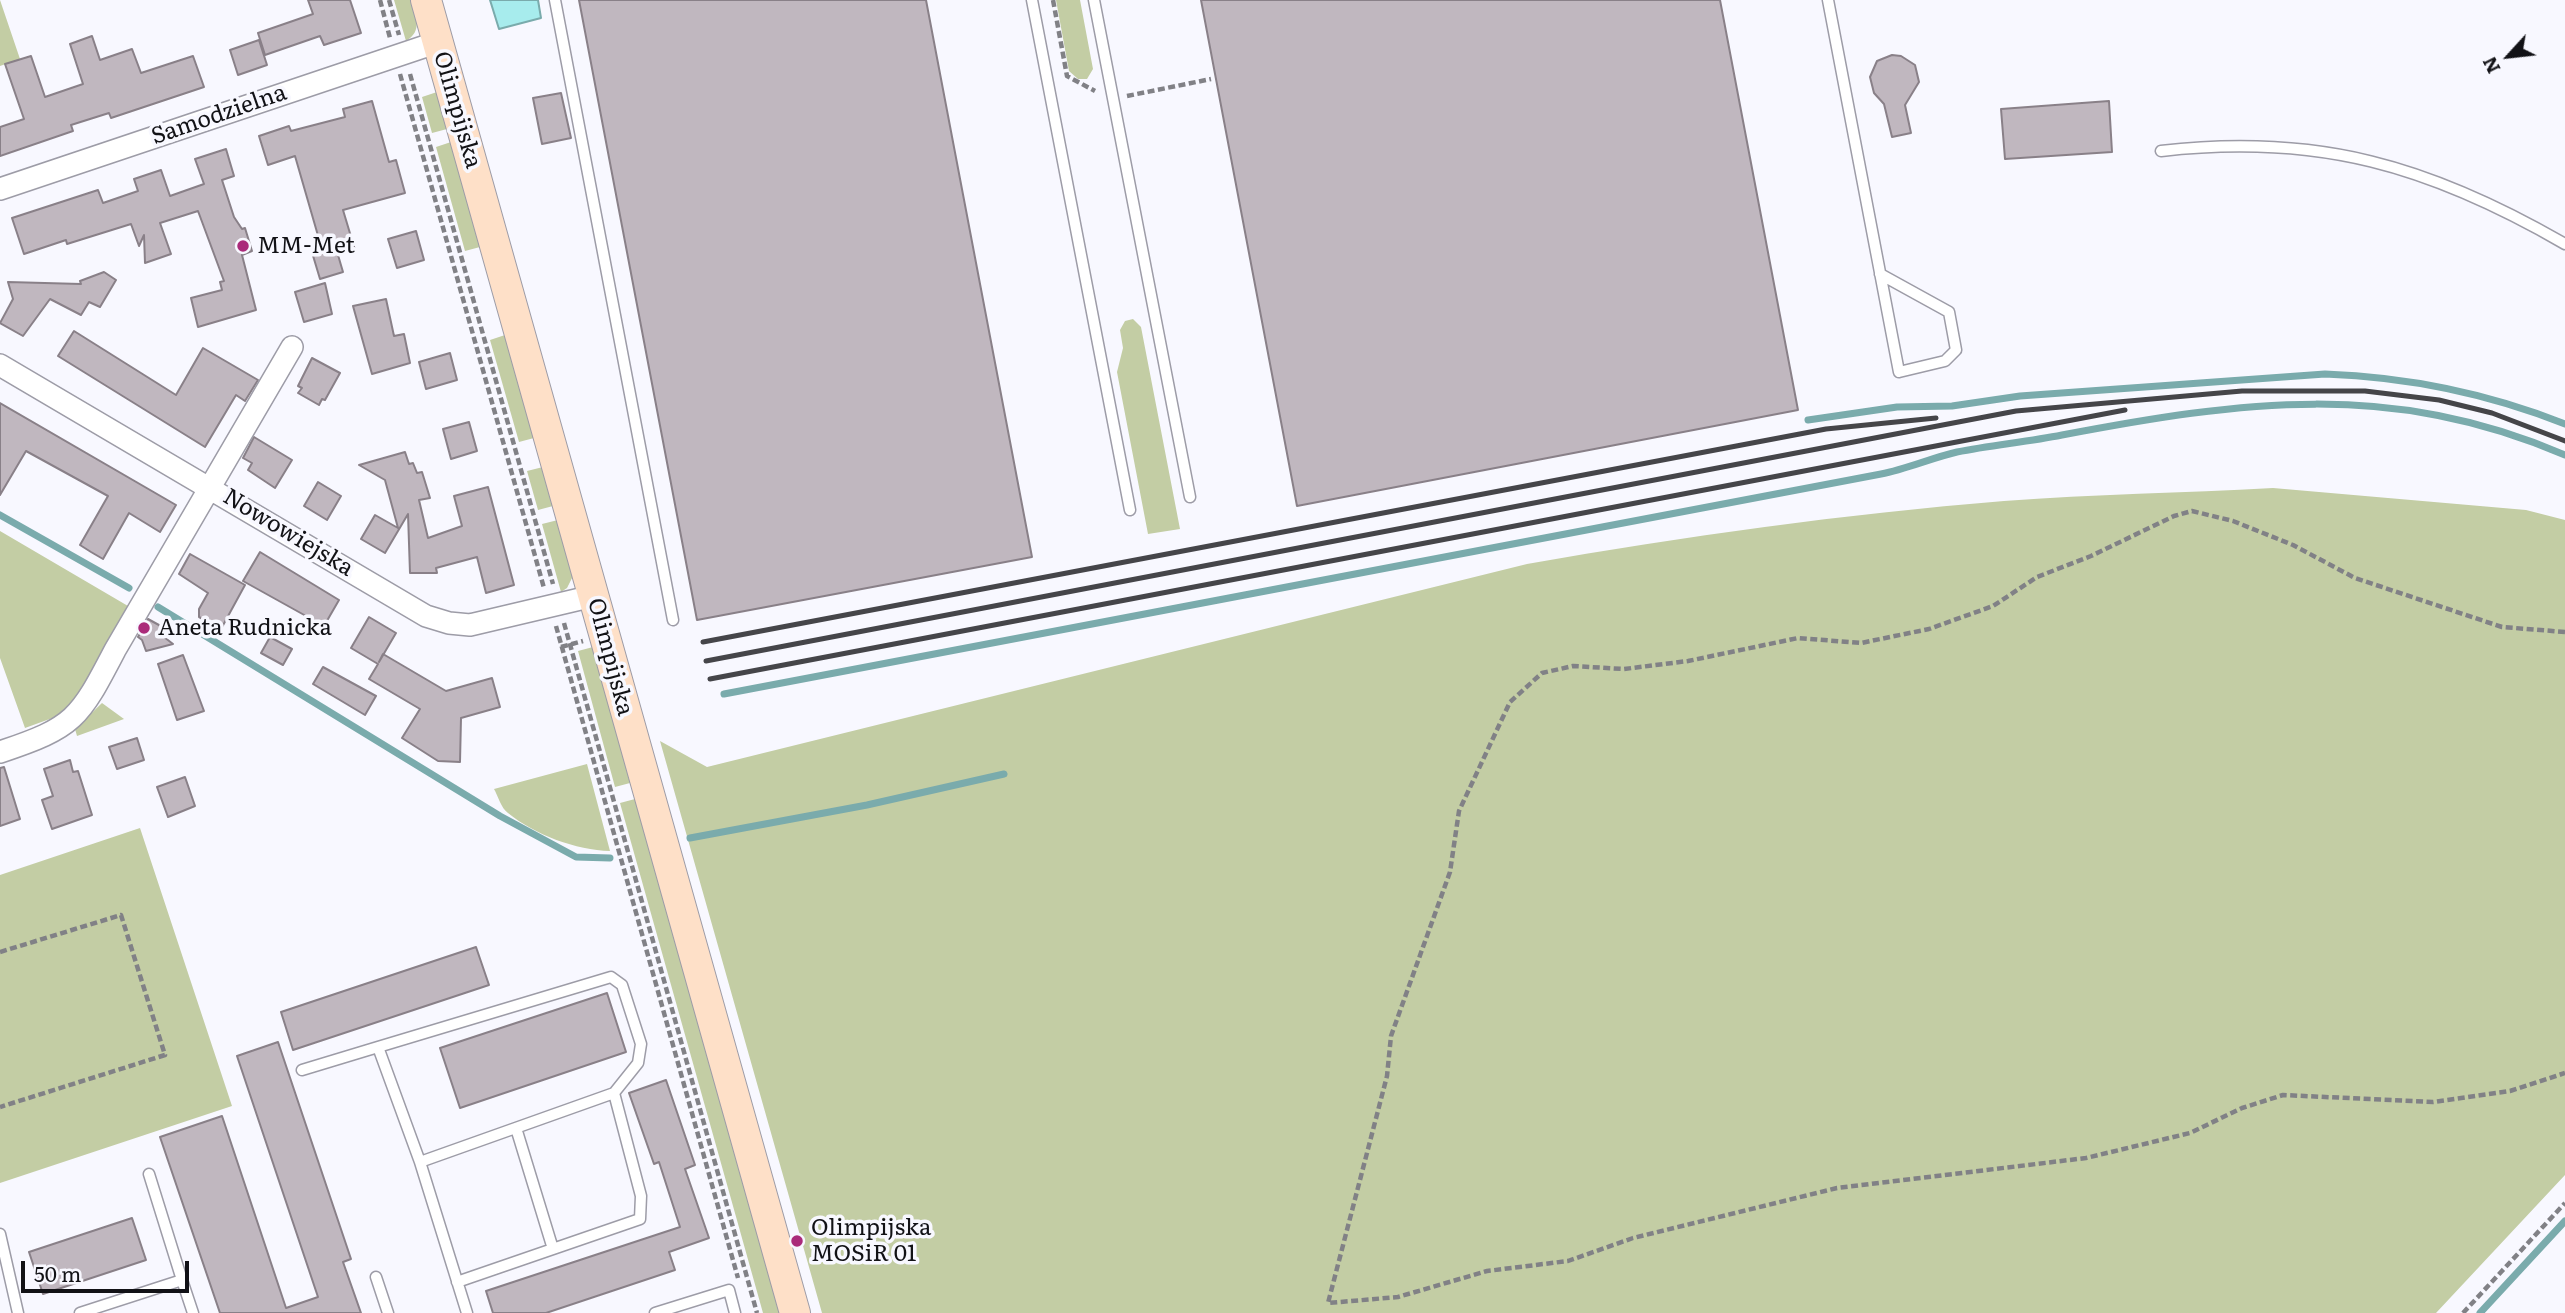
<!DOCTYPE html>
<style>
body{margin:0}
#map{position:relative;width:2565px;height:1313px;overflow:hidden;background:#f8f8ff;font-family:Literata,serif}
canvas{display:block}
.north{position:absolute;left:2474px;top:21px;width:70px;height:70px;-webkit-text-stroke:5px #f8f8ff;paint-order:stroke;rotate:243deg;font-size:19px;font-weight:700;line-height:28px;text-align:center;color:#121216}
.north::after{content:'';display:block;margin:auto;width:24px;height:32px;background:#121216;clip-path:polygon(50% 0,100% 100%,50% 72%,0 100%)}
.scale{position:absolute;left:21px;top:1261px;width:168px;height:32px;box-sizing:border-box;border:4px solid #121216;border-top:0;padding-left:9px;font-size:21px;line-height:24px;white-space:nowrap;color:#121216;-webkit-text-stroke:5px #f8f8ff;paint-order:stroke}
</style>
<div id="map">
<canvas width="2565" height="1313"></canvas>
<div class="north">N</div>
<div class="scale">50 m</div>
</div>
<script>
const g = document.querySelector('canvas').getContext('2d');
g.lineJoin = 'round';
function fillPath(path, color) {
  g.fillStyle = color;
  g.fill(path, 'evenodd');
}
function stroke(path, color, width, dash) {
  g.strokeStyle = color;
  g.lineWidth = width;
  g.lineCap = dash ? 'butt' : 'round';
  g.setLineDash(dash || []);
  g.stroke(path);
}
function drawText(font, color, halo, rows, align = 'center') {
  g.font = font + ' Literata,serif';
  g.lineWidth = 7;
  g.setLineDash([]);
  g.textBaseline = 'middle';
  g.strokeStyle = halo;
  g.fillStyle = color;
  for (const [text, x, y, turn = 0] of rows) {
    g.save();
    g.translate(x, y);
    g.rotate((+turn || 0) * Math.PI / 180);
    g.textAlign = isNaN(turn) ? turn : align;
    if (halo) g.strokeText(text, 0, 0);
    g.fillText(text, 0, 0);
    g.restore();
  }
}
const green = new Path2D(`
 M 0,0 L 20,59 L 0,66 Z
 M 394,0 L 412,0 C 416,16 423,31 406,41 Z
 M 1056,0 L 1080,0 L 1093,69 L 1087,79 L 1078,79 L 1069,71 Z
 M 437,92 L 447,129 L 432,133 L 422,97 Z
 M 451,142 L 480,247 L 465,251 L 436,147 Z
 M 1133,319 L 1141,327 L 1180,529 L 1148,534 L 1117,372 L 1123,348 L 1120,330 L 1125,321 Z
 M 505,335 L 534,438 L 519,442 L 490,340 Z
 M 543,467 L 553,506 L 538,510 L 527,471 Z
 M 2273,488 L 2526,510 L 2565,520 L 2565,1175 L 2436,1313 L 822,1313 L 660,741 L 707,767 L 1527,564 C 1685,536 1844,514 2004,501 C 2093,494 2184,493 2273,488 Z
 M 558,520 L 573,576 L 567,588 L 561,592 L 542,524 Z
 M 0,531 L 128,606 L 72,705 L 58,716 L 25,728 L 0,658 Z
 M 593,647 L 630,783 L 615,787 L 578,651 Z
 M 102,703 L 124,719 L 77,736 L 75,729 Z
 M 587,764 L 610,851 C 576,850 535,835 508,813 C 501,808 498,796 494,789 Z
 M 635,799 L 780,1313 L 763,1313 L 620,803 Z
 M 140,828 L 232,1106 L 0,1183 L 0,875 Z`);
const water = new Path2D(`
 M 490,0 L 538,0 L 541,18 L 499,29 Z`);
const stream = new Path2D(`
 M 1808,420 L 1897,407 L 1952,406 L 2020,396 L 2325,374 C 2409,377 2487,393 2565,424
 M 0,515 L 129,588
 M 158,607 L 500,816 L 576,857 L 610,858
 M 724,694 L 1881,474 C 1907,469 1931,458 1957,452 C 1992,445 2027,442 2062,435 C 2241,401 2391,380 2565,455
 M 690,838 L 867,805 L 1004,774
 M 2480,1313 L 2565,1221`);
const building = new Path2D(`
 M 308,0 L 350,0 L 361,33 L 324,45 L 320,36 L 265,55 L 258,33 L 313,14 Z
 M 579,0 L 926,0 L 1032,557 L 697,620 Z
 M 1201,0 L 1720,0 L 1798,410 L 1297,506 Z
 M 92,36 L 100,60 L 132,49 L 141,73 L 193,56 L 204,87 L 111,118 L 109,113 L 71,125 L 73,131 L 0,156 L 0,127 L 24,119 L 5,64 L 31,56 L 45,97 L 83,84 L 70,44 Z
 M 259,40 L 267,65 L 238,75 L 230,50 Z
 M 1892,55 L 1901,56 L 1915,65 L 1919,82 L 1905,105 L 1911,133 L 1892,137 L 1884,104 L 1874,93 L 1870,77 L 1877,61 Z
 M 561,93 L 571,138 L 542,144 L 533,98 Z
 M 372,101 L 389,162 L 396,160 L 405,193 L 343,210 L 355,250 L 338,255 L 343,272 L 320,279 L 311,249 L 321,246 L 295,156 L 268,165 L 259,136 L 289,126 L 291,131 L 345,117 L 343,109 Z
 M 2109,101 L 2112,152 L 2005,159 L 2001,109 Z
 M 226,149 L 234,176 L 222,180 L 234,217 L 242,229 L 245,228 L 252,251 L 242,255 L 256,310 L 198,327 L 191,298 L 222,290 L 220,282 L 224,281 L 198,211 L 160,223 L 171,254 L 145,263 L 144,235 L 139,246 L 131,224 L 67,244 L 66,240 L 24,254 L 12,218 L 98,190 L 103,203 L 138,191 L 134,179 L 161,170 L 170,196 L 204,184 L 195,159 Z
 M 416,231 L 424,260 L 397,268 L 388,239 Z
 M 104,272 L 116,280 L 100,307 L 89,302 L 81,315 L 50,299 L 23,336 L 0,323 L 13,299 L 8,282 L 81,284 L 80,281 Z
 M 325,283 L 332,314 L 304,322 L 295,292 Z
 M 386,299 L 394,336 L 404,334 L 410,363 L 372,374 L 353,306 Z
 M 74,331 L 176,395 L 203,348 L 258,380 L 245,401 L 236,395 L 205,447 L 58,356 Z
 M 450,353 L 457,380 L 426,389 L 419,362 Z
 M 312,358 L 340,373 L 325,400 L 322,399 L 319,405 L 298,393 L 302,388 L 298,386 Z
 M 0,403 L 176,505 L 160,532 L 129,513 L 103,559 L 91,552 L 80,545 L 108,496 L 26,451 L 0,495 Z
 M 469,422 L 477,451 L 451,459 L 443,429 Z
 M 254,437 L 292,460 L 275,488 L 248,470 L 252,463 L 243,458 Z
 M 405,452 L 409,464 L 413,463 L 417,473 L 422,472 L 430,498 L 419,500 L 428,538 L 462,526 L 454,496 L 488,487 L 514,585 L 486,593 L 477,557 L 436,568 L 437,573 L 410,573 L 408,514 L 385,553 L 361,539 L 375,515 L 398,528 L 385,480 L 359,465 Z
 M 318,482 L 341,496 L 327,520 L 304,506 Z
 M 260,552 L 339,600 L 324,626 L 243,581 Z
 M 190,554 L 245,585 L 221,629 L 199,617 L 199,609 L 208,593 L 179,574 Z
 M 369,617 L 396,633 L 379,662 L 383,654 L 446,691 L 492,678 L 500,707 L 461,718 L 460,762 L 438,761 L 402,738 L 420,709 L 369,679 L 378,664 L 351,648 Z
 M 148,619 L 168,630 L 164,637 L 173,644 L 146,651 L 142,640 L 138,637 Z
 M 270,637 L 292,649 L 283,665 L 261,653 Z
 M 183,655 L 204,711 L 177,720 L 158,664 Z
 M 323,667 L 376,696 L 365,715 L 313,684 Z
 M 137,738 L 144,760 L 117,769 L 109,747 Z
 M 70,760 L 73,772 L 78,771 L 92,815 L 52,829 L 42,800 L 53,796 L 44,769 Z
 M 4,767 L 20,819 L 0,826 L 0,768 Z
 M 185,777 L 195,806 L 168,817 L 157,787 Z
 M 476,947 L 489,985 L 293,1050 L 281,1012 Z
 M 607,993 L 626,1052 L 460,1108 L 440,1048 Z
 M 278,1042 L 351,1259 L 343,1262 L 361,1313 L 220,1313 L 160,1137 L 222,1116 L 286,1308 L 318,1297 L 237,1056 Z
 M 666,1080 L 695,1165 L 685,1169 L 709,1238 L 669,1252 L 675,1270 L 546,1313 L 493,1313 L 486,1291 L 680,1227 L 659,1162 L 654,1164 L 629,1093 Z
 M 132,1218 L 146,1260 L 43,1294 L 29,1252 Z`);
const path = new Path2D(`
 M 380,0 L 390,38
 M 389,0 L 399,35
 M 1053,0 L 1067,76 L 1095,91
 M 400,74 L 544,588
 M 410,74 L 553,584
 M 1127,96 L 1211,79
 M 564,623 L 757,1313
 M 556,626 L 738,1278
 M 2565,632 L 2502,627 L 2355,578 L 2293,545 L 2233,521 L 2192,511 L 2174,516 L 2091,556 L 2037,577 L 1993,606 L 1929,629 L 1861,643 L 1798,638 L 1688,661 L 1624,669 L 1573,666 L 1542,673 L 1510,702 L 1459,811 L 1450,872 L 1391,1036 L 1387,1076 L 1328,1303 L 1398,1297 L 1487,1271 L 1568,1261 L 1633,1238 L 1837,1188 L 2086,1158 L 2190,1133 L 2242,1108 L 2283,1095 L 2433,1102 L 2510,1091 L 2565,1073
 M 561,647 L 583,641
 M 0,952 L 121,915 L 165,1055 L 0,1107
 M 2463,1313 L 2565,1203`);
const lane = new Path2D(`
 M 555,0 L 673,620
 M 1032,0 L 1130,510
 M 1094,0 L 1190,497
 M 1828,0 L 1899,372 L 1945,361 L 1956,350 L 1949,312 L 1880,274
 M 2161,151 C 2318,133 2430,166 2565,244
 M 302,1070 L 378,1047
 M 516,1128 L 553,1249
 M 420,1162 L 614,1093 L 638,1063 L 641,1044 L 622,985 L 611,977 L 378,1047 L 420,1162 L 467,1313
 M 0,1234 L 18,1313
 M 376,1277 L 388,1313
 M 182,1280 L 193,1313
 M 457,1282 L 640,1219 L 641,1196 L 614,1093
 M 80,1313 L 182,1280 L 149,1174
 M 655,1313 L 729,1290 L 735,1313`);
const street = new Path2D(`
 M 0,189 L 438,42
 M 0,365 L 426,616 L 449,623 L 470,625 L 593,596
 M 0,752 C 75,727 79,719 115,650 L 292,347`);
const secondary = new Path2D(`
 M 426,0 L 795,1313`);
const rail = new Path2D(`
 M 703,642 L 1826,429 L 1936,418
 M 706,661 L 2016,411 L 2242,391 L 2365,391 L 2439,400 L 2492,413 L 2565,441
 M 710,679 L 2125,410`);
const markers = [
 [243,246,7,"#aa2a7a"],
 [144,628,7,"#aa2a7a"],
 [797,1241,7,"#aa2a7a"]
];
const streetNames = [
 ["Olimpijska",457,110,74],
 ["Samodzielna",219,115,-19],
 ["Nowowiejska",288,533,31],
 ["Olimpijska",610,657,75]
];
const poiNames = [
 ["MM-Met",257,246],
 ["Aneta Rudnicka",158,628],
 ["Olimpijska",811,1228],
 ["MOSiR 01",811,1254]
];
fillPath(green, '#c3cda4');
fillPath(water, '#a7eced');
stroke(water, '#7aabac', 2);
stroke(stream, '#7aabac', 7);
fillPath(building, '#c0b7bf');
stroke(building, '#898088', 2);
stroke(lane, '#9d9ca7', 13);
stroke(street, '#9d9ca7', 24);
stroke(secondary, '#9d9ca7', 32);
stroke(path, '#818186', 4.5, [7, 3.5]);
stroke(lane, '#fff', 10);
stroke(street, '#fff', 21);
stroke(secondary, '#fee0c8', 30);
stroke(rail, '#454549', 5);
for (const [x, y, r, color] of markers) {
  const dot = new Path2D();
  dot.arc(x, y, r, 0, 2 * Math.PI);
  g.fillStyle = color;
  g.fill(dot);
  stroke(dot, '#f8f8ff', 2.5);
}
drawText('23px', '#121216', '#f8f8ff', streetNames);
drawText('23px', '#121216', '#f8f8ff', poiNames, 'left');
</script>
